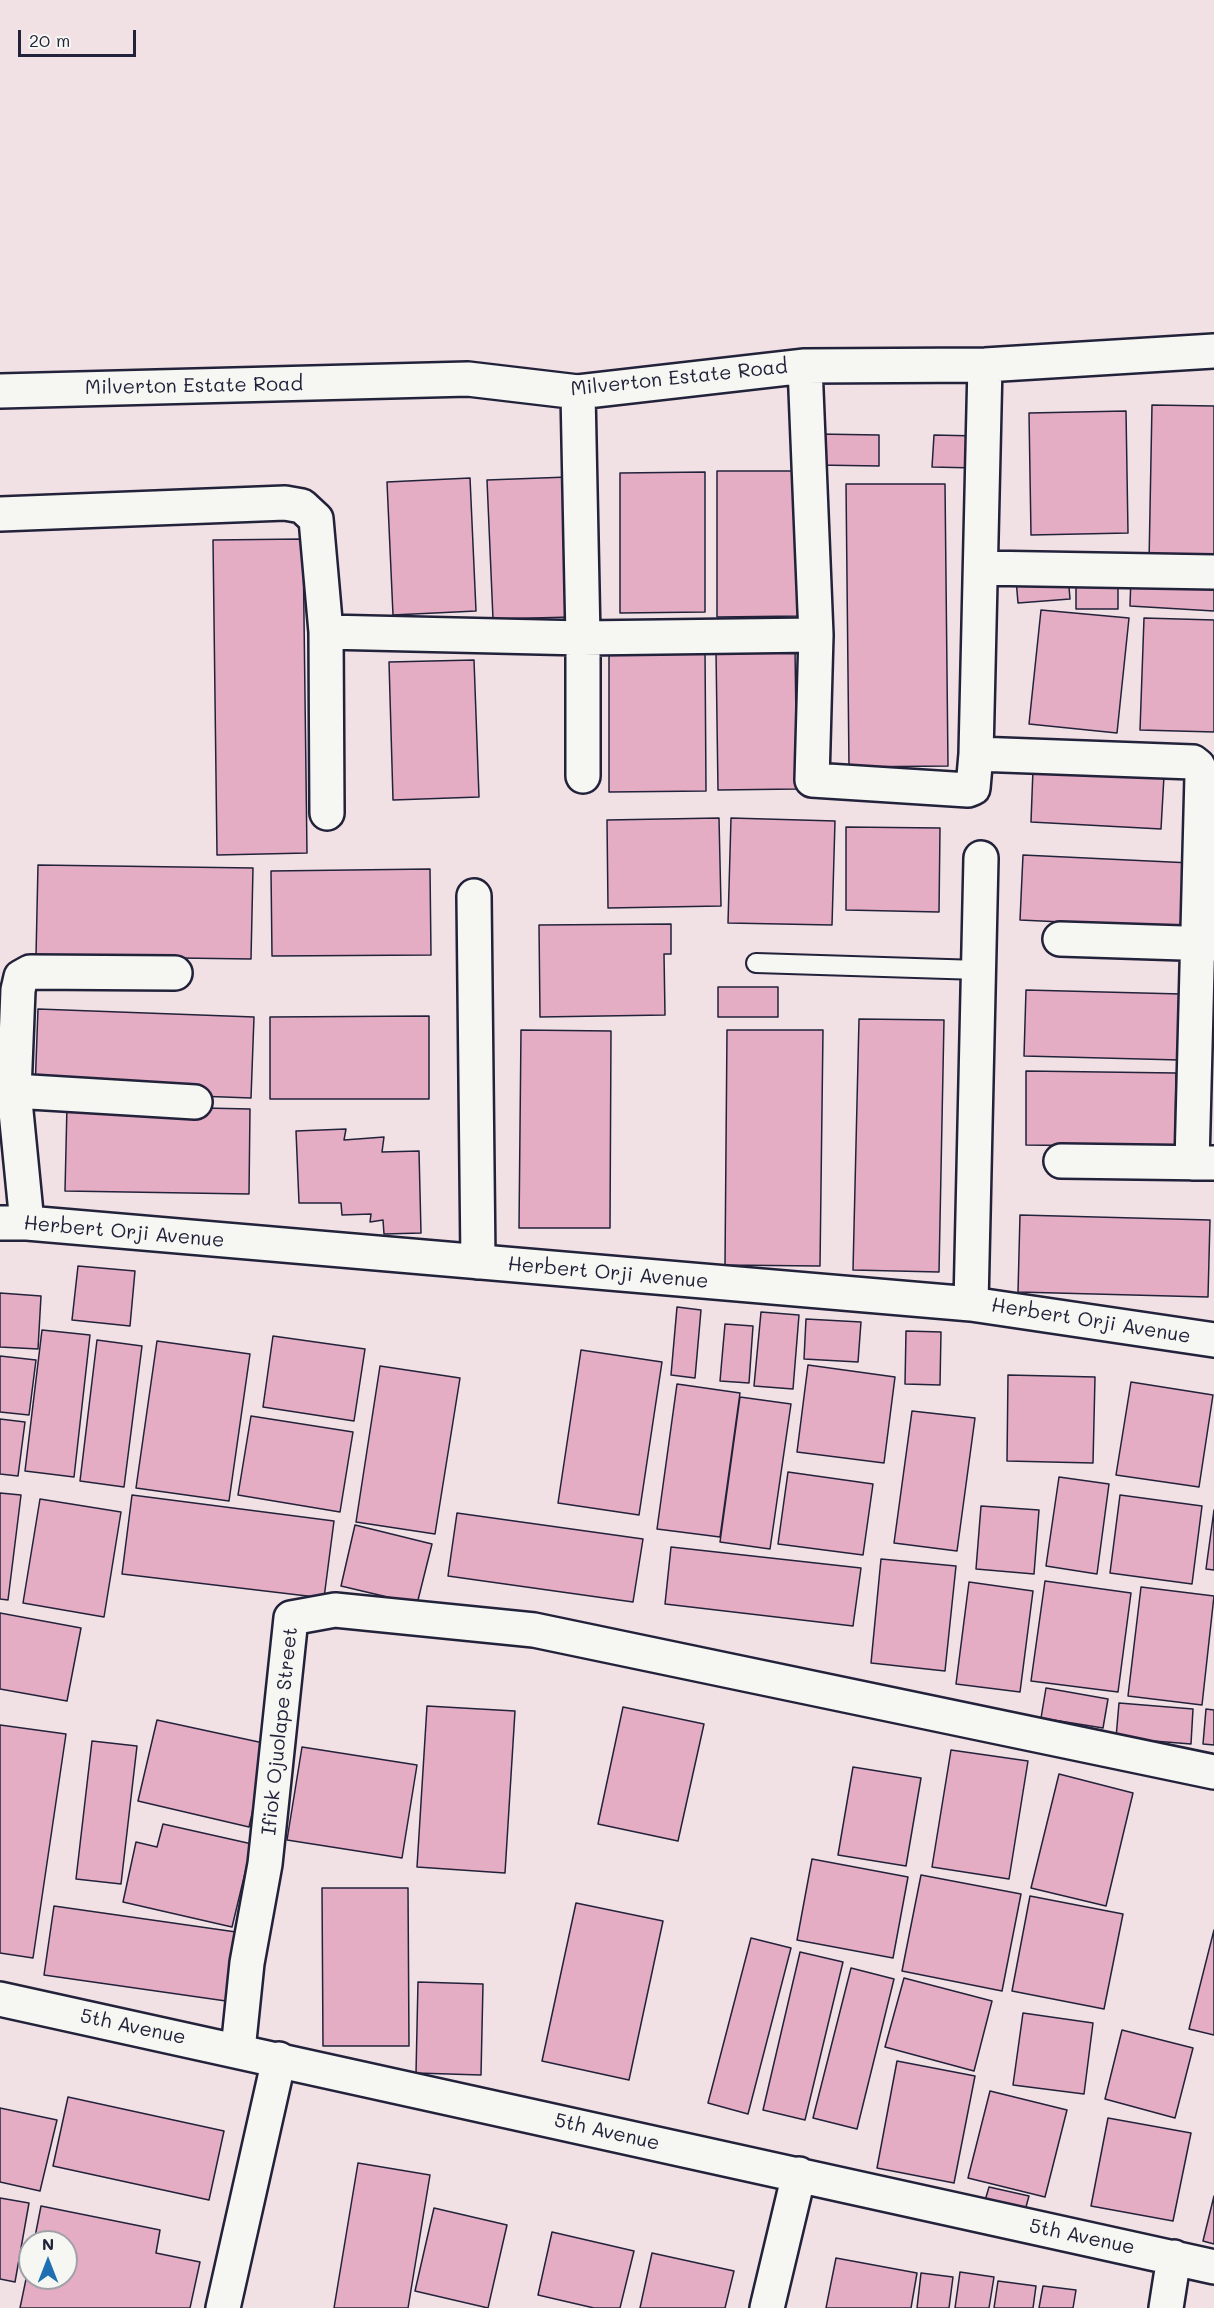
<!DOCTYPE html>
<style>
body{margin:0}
#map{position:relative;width:1214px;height:2308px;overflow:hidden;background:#f1e0e4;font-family:Mali,sans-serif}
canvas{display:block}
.north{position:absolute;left:18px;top:2230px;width:60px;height:60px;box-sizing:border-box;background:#f6f6f2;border:2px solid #a1a1a9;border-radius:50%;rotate:0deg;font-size:16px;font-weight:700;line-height:24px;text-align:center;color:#22223b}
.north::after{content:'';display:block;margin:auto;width:21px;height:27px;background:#1f6fb2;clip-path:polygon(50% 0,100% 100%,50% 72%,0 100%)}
.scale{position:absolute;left:18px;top:30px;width:118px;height:27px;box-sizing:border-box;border:3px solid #22223b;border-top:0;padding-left:8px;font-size:18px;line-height:21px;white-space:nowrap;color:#22223b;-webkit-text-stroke:4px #f6f6f2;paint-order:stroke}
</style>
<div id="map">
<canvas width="1214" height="2308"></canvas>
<div class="north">N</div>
<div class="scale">20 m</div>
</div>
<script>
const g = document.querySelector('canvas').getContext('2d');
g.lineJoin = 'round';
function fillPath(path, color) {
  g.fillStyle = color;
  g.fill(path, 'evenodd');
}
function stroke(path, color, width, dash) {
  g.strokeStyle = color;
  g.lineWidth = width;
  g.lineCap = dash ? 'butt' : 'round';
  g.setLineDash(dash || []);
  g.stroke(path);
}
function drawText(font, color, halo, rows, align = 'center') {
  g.font = font + ' Mali,sans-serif';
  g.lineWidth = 5;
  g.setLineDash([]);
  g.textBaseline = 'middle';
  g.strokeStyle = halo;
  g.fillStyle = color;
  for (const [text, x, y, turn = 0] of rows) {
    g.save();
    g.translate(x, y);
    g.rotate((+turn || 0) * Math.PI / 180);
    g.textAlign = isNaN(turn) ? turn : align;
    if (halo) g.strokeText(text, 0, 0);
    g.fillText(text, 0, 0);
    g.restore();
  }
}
const building = new Path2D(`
 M 1152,405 L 1214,406 L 1214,564 L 1149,563 Z
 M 1126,411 L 1128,533 L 1031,535 L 1029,413 Z
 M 817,434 L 879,435 L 879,466 L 817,465 Z
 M 934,435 L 977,436 L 976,468 L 932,467 Z
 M 717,471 L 800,471 L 801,616 L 717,617 Z
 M 705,472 L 705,612 L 620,613 L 620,473 Z
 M 568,477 L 573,617 L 493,619 L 487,480 Z
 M 470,478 L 476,611 L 393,615 L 387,482 Z
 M 846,484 L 945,484 L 948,766 L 849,767 Z
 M 303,539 L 307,853 L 217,855 L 213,540 Z
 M 1068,575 L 1070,599 L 1018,603 L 1016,579 Z
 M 1131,576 L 1214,580 L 1214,611 L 1130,606 Z
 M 1076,581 L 1118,581 L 1118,609 L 1076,609 Z
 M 1041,610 L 1129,618 L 1117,733 L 1029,724 Z
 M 1144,618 L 1214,620 L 1214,732 L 1140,730 Z
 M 609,649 L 705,649 L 706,791 L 609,792 Z
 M 795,649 L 797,789 L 718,790 L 716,651 Z
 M 474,660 L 479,797 L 393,800 L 389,662 Z
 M 1033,769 L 1164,776 L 1161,829 L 1031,822 Z
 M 719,818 L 721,906 L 608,908 L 607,820 Z
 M 731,818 L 835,821 L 832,925 L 728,923 Z
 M 846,827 L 940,828 L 939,912 L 846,910 Z
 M 1023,855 L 1191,863 L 1187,928 L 1020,920 Z
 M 38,865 L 253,868 L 251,959 L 36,956 Z
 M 430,869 L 431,955 L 272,956 L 271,871 Z
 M 671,924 L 671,954 L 664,954 L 665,1015 L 540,1017 L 539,925 Z
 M 718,987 L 778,987 L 778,1017 L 718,1017 Z
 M 1026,990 L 1181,994 L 1180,1060 L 1024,1056 Z
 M 38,1009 L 254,1017 L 251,1098 L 35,1090 Z
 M 429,1016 L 429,1099 L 270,1099 L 270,1017 Z
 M 859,1019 L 944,1020 L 939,1272 L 853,1270 Z
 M 521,1030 L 611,1031 L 610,1228 L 519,1228 Z
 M 727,1030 L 823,1030 L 820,1266 L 725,1265 Z
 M 1026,1071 L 1176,1073 L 1175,1147 L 1026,1145 Z
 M 67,1105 L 250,1109 L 249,1194 L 65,1191 Z
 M 346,1129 L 344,1140 L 384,1137 L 382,1152 L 419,1151 L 421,1233 L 384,1234 L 383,1220 L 370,1222 L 371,1214 L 342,1215 L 341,1203 L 299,1203 L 296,1131 Z
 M 1020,1215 L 1210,1220 L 1208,1297 L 1018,1292 Z
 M 78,1266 L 135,1271 L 130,1326 L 72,1320 Z
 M 0,1293 L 41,1296 L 38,1349 L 0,1347 Z
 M 677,1307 L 701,1310 L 695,1378 L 671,1375 Z
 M 761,1312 L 799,1315 L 793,1389 L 754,1386 Z
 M 806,1319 L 861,1322 L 858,1362 L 804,1359 Z
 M 725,1324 L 753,1326 L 749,1383 L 720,1381 Z
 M 42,1330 L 90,1335 L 74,1477 L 25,1471 Z
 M 906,1331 L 941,1332 L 940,1385 L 905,1384 Z
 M 273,1336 L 365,1349 L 354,1421 L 263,1407 Z
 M 97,1340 L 142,1346 L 124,1487 L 80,1481 Z
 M 157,1341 L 250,1354 L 229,1501 L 136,1488 Z
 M 581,1350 L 662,1362 L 639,1515 L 558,1503 Z
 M 0,1356 L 36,1360 L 29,1415 L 0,1412 Z
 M 808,1365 L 895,1377 L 884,1463 L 797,1452 Z
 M 380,1366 L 460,1378 L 435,1534 L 356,1522 Z
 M 1008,1375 L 1095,1377 L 1093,1463 L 1007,1461 Z
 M 1131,1382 L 1213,1395 L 1199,1487 L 1116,1475 Z
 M 677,1384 L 740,1393 L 720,1537 L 657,1529 Z
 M 740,1397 L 791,1404 L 770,1549 L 720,1542 Z
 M 912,1411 L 975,1418 L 957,1551 L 894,1543 Z
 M 251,1416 L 353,1432 L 340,1512 L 238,1495 Z
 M 0,1419 L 25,1422 L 18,1476 L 0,1474 Z
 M 788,1472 L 873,1484 L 863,1555 L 778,1544 Z
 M 1059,1477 L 1109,1484 L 1097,1574 L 1046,1566 Z
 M 0,1493 L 21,1495 L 8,1600 L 0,1599 Z
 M 132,1495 L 334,1521 L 324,1598 L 122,1574 Z
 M 1120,1495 L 1202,1506 L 1192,1584 L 1110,1573 Z
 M 40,1499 L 121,1512 L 104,1617 L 23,1603 Z
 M 981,1506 L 1039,1510 L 1034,1574 L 976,1569 Z
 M 1214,1510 L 1214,1570 L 1206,1569 Z
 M 457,1513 L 643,1539 L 633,1602 L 448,1576 Z
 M 355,1525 L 432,1544 L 417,1604 L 341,1586 Z
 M 671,1547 L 861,1568 L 853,1626 L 665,1604 Z
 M 881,1559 L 956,1566 L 945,1671 L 871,1663 Z
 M 1045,1581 L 1131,1593 L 1118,1692 L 1031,1681 Z
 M 969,1582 L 1033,1591 L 1020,1692 L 956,1684 Z
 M 1141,1587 L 1214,1596 L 1202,1705 L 1128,1696 Z
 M 0,1613 L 81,1628 L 67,1701 L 0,1689 Z
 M 1046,1688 L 1108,1699 L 1103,1728 L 1041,1718 Z
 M 1119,1703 L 1193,1709 L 1191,1744 L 1116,1738 Z
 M 427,1706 L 515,1711 L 505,1873 L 417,1867 Z
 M 623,1707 L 704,1724 L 678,1841 L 598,1824 Z
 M 1206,1709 L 1214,1710 L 1214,1745 L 1203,1744 Z
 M 157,1720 L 268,1744 L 249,1827 L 138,1801 Z
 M 0,1725 L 66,1734 L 33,1958 L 0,1953 Z
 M 92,1741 L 137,1746 L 121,1884 L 76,1879 Z
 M 302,1747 L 417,1765 L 402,1858 L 287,1840 Z
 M 951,1750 L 1028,1761 L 1009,1879 L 932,1867 Z
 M 853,1767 L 921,1778 L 906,1866 L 838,1855 Z
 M 1059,1774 L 1133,1793 L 1106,1906 L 1031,1888 Z
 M 163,1824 L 252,1844 L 232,1927 L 123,1902 L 136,1842 L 157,1847 Z
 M 812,1859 L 908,1877 L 893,1958 L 797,1940 Z
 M 921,1875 L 1021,1894 L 1002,1991 L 902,1971 Z
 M 322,1888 L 408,1888 L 409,2046 L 323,2046 Z
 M 1030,1896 L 1123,1914 L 1104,2009 L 1012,1991 Z
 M 576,1903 L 663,1921 L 629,2080 L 542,2061 Z
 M 54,1906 L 236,1932 L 226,2001 L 44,1975 Z
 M 1214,1930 L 1214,2035 L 1189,2029 Z
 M 751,1938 L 791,1948 L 748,2114 L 708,2103 Z
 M 800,1952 L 843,1962 L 805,2120 L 763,2110 Z
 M 851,1968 L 894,1979 L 857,2129 L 813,2118 Z
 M 904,1978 L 992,2001 L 974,2071 L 885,2047 Z
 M 418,1982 L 483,1984 L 481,2075 L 416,2073 Z
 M 1023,2013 L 1093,2023 L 1084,2094 L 1013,2085 Z
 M 1122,2030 L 1193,2048 L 1175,2118 L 1105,2099 Z
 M 897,2061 L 975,2076 L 954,2183 L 877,2168 Z
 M 990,2091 L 1067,2110 L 1045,2197 L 968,2178 Z
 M 68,2097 L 224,2131 L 209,2200 L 53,2166 Z
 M 0,2108 L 57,2120 L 40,2191 L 0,2182 Z
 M 1108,2118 L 1191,2133 L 1173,2221 L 1091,2206 Z
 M 358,2163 L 430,2175 L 408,2308 L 334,2308 Z
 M 989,2187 L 1029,2196 L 1024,2214 L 984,2204 Z
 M 1214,2196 L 1214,2244 L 1203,2241 Z
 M 0,2198 L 29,2203 L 15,2282 L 0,2279 Z
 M 41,2206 L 160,2230 L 156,2253 L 200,2262 L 190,2308 L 20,2308 L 30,2260 L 30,2278 L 66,2278 L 66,2242 L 34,2242 Z
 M 434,2208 L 507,2225 L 488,2308 L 415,2291 Z
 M 552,2232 L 634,2251 L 620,2308 L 594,2308 L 538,2295 Z
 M 652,2253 L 734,2271 L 725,2308 L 640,2308 Z
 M 836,2258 L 917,2273 L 911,2308 L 826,2308 Z
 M 960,2272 L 994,2277 L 989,2308 L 955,2308 Z
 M 921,2273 L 953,2277 L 949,2308 L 917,2308 Z
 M 998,2281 L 1036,2286 L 1033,2308 L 994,2308 Z
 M 1043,2286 L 1076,2290 L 1073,2308 L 1039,2308 Z`);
const lane = new Path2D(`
 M 756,963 L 979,970`);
const street = new Path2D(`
 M 985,365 L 976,754 L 1193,762 L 1198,766 L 1202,775 L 1192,1163
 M 805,366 L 816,635 L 812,780 L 968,790 L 973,788 L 976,754
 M 0,391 L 468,379 L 578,392 L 805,366 L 985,365 L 1214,351
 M 0,514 L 285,503 L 302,506 L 316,519 L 326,632 L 327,813
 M 981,568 L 1214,572
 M 326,632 L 583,638 L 578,392
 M 583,776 L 583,638 L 816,635
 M 474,896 L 478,1262
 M 1060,939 L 1214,944
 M 14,1091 L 195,1102
 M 1061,1161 L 1213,1163
 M 0,1223 L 27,1223 L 971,1304 L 1214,1340
 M 27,1223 L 14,1091 L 18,990 L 21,977 L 30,972 L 175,973
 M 971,1304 L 981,858
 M 0,1999 L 1214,2267
 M 238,2050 L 247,1963 L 265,1864 L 291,1618 L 335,1610 L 534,1630 L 1214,1772
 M 223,2308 L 279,2059
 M 767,2308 L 799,2174
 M 1166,2308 L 1174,2257`);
const streetNames = [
 ["Milverton Estate Road",679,378,-6],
 ["Milverton Estate Road",194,386,-1],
 ["Herbert Orji Avenue",124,1232,5],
 ["Herbert Orji Avenue",608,1273,5],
 ["Herbert Orji Avenue",1091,1321,9],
 ["Ifiok Ojuolape Street",280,1731,-84],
 ["5th Avenue",133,2027,12],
 ["5th Avenue",607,2132,13],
 ["5th Avenue",1082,2237,12]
];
fillPath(building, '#e4adc3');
stroke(building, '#22223b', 1.5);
stroke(lane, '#22223b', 22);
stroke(street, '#22223b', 38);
stroke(lane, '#f6f6f2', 18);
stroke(street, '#f6f6f2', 33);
drawText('20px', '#22223b', '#f6f6f2', streetNames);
</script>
